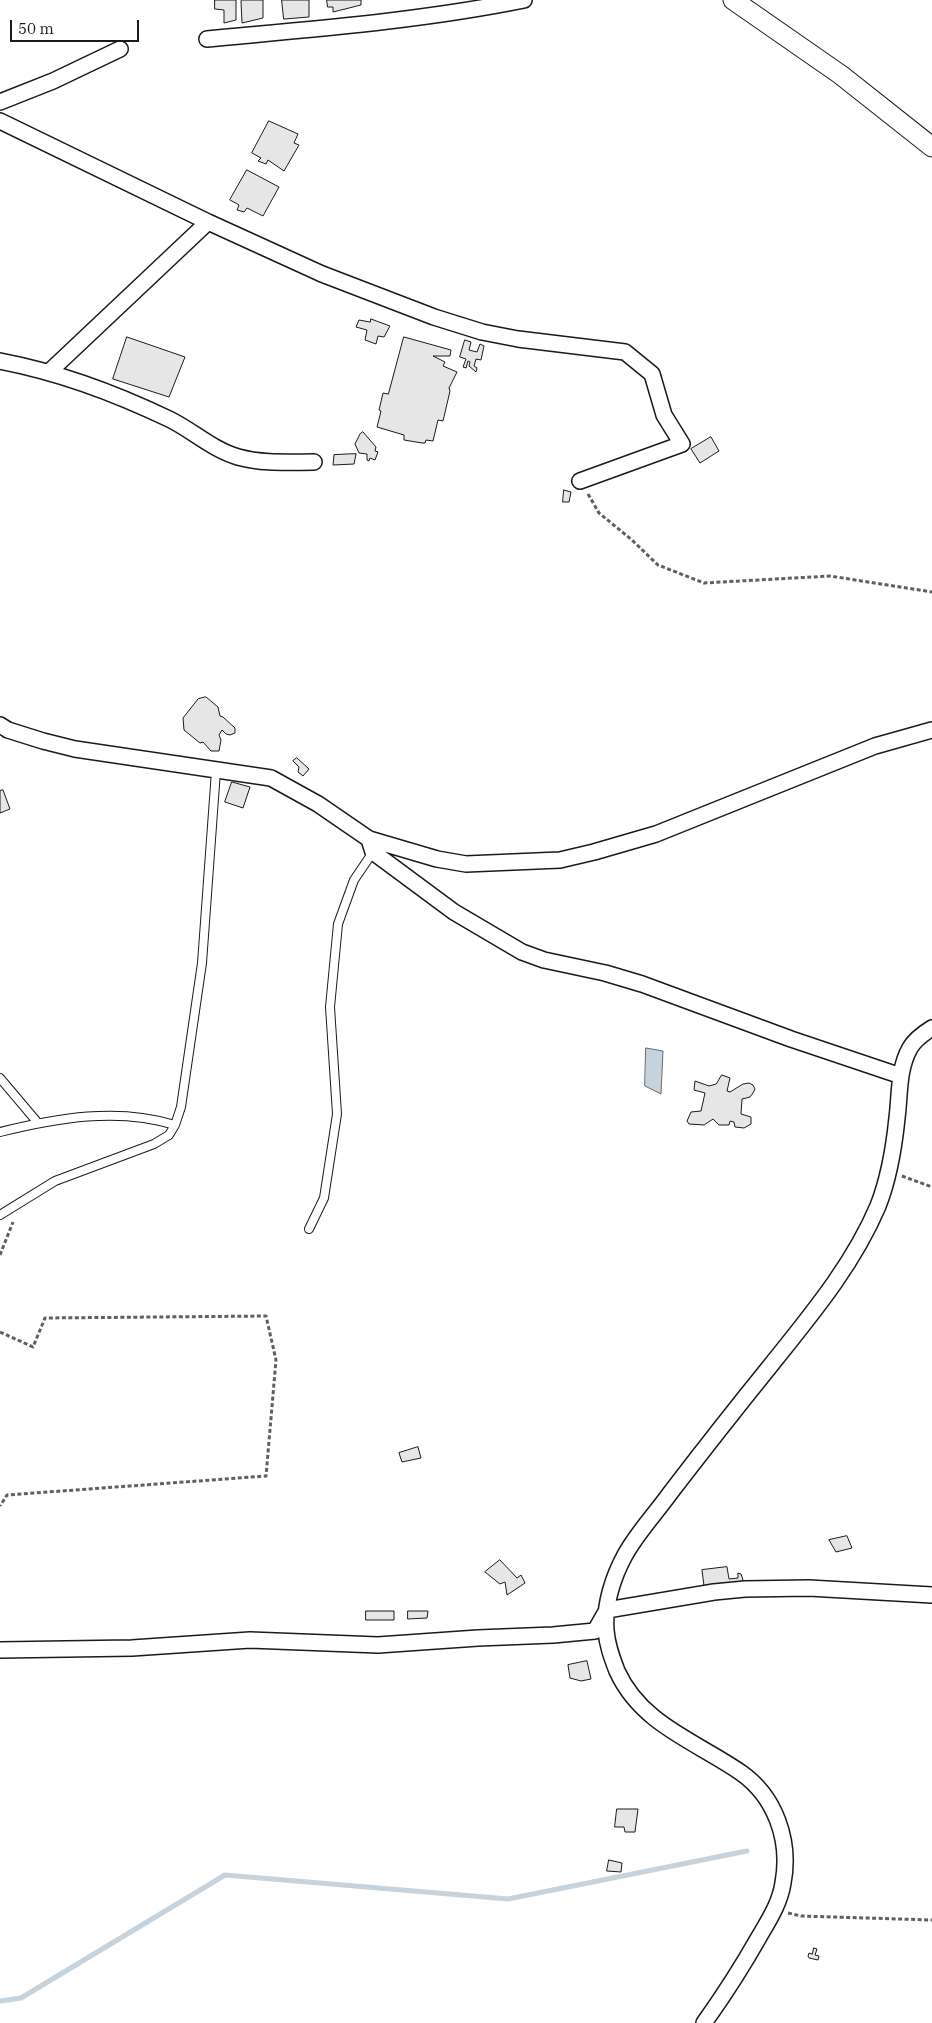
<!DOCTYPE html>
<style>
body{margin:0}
#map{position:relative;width:932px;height:2023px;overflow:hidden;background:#fff;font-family:"IBM Plex Serif",serif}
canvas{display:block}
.scale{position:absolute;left:10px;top:20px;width:129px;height:22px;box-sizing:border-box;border:2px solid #1a1a1a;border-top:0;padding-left:6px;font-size:15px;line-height:18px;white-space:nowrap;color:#1a1a1a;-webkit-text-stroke:4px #fff;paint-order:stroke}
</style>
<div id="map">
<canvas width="932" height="2023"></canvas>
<div class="scale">50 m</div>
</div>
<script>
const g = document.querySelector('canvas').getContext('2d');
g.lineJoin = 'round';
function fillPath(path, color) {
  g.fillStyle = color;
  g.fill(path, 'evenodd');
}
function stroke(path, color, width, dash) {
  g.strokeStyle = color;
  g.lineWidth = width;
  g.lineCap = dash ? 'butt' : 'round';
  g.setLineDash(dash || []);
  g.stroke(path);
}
const water = new Path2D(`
 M 646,1048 L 663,1051 L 661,1094 L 645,1086 Z`);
const stream = new Path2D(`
 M 0,2001 L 21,1998 L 225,1875 L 508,1899 L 747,1851`);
const building = new Path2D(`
 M 215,0 L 236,0 L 236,20 L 224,23 L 224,10 L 215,9 Z
 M 243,0 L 263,0 L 263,18 L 242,23 L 241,1 Z
 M 282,0 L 309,0 L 309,17 L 284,19 Z
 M 327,0 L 361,0 L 361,5 L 333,12 L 333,7 L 328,7 Z
 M 269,121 L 298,134 L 294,143 L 299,145 L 284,171 L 268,160 L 266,164 L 258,161 L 261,158 L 252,153 Z
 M 247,170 L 279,187 L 263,216 L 247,208 L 244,212 L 237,210 L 239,205 L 230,200 Z
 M 371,319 L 390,326 L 384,337 L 378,336 L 376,344 L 365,340 L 367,330 L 356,327 L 359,320 L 370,322 Z
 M 127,337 L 185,357 L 169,397 L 113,379 Z
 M 404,337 L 451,350 L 450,356 L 433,356 L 445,362 L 443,366 L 457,372 L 449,388 L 450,391 L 443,421 L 438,420 L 433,441 L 426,440 L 425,443 L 422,443 L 404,440 L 404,435 L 377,427 L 381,411 L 379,410 L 383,393 L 388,394 Z
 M 465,340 L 471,342 L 469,350 L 477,352 L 480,344 L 484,346 L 481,360 L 476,359 L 474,366 L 477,368 L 476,372 L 469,366 L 470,362 L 468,361 L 466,368 L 463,367 L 466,359 L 460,357 Z
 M 363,432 L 376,447 L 375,451 L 378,452 L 375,460 L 370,458 L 369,461 L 367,460 L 367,454 L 359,453 L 355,444 L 360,434 Z
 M 711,437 L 719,451 L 700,463 L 691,449 Z
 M 356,454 L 354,464 L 333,465 L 334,455 Z
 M 564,490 L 571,492 L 569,502 L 563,502 Z
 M 206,697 L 218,707 L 220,716 L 223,717 L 235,728 L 235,733 L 230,735 L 226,734 L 222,730 L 219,735 L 221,740 L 219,751 L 211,751 L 203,742 L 200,743 L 184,730 L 183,718 L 198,699 Z
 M 297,758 L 309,769 L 303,776 L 298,772 L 299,767 L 293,761 Z
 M 232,782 L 250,787 L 243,808 L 225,802 Z
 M 3,790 L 10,809 L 0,813 L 0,791 Z
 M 722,1075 L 730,1078 L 727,1091 L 730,1092 L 743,1084 L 749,1083 L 753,1085 L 755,1089 L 753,1093 L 750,1097 L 742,1099 L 741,1114 L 751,1117 L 751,1124 L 744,1128 L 735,1127 L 734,1122 L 730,1121 L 729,1125 L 719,1125 L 713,1119 L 704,1125 L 689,1124 L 687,1121 L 691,1112 L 701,1111 L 705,1093 L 694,1090 L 695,1081 L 709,1086 L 716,1084 Z
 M 418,1447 L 421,1458 L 402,1462 L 399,1453 Z
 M 847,1536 L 852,1548 L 836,1552 L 829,1540 Z
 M 500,1560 L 517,1578 L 521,1575 L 525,1583 L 507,1595 L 505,1582 L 500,1584 L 485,1572 Z
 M 727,1567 L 729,1579 L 738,1578 L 738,1573 L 741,1574 L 744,1583 L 743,1586 L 704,1586 L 702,1570 Z
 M 366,1611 L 394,1611 L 394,1620 L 366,1620 Z
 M 408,1611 L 428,1611 L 427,1618 L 408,1619 Z
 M 587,1661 L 591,1679 L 581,1681 L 570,1678 L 568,1665 Z
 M 617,1809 L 638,1809 L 635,1832 L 625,1832 L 624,1827 L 615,1827 Z
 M 609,1860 L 622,1863 L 621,1872 L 607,1871 Z
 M 814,1948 L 817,1949 L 815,1955 L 819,1956 L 818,1960 L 809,1958 L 808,1956 L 809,1953 L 812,1954 Z`);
const path = new Path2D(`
 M 588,494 L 599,513 L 632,540 L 658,565 L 704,583 L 830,576 L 932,592
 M 902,1176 L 932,1187
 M 0,1255 L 13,1222
 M 0,1332 L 33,1347 L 45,1318 L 266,1316 L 276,1360 L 266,1476 L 7,1495 L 0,1506
 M 788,1913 L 801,1916 L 932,1920`);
const service = new Path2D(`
 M 0,1078 L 38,1123
 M 0,1132 C 57,1118 118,1107 175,1125 L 181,1107 L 202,963 L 216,771
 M 0,1215 L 55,1181 L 154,1144 L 169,1135 L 175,1125
 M 309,1229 L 324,1198 L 337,1114 L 330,1007 L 338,924 L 354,880 L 373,852`);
const minor = new Path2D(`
 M 207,39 C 313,29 420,21 524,0
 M 0,102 L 53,81 L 120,49
 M 0,121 L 208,222
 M 0,361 C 58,372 115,393 169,419 C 192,430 213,450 238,457 C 263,464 289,462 314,462
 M 49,372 L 208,222 L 322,274 L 434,317 L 482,332 L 518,339 L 625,352 L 652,374 L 664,415 L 682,444 L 580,481
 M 0,725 L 8,730 L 43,741 L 75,749 L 271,778 L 318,804 L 369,839 L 437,859 L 466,864 L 560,860 L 594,852 L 656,834 L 875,746 L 932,730
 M 369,839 L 373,852 L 454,912 L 522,952 L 544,960 L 605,973 L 642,984 L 791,1039 L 901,1076
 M 0,1650 L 132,1648 L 250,1640 L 378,1645 L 478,1638 L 553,1635 L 595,1631 L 607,1610 L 714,1592 L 745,1589 L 809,1588 L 932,1595
 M 704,2023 C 724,1995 742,1967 759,1937 C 769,1920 780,1903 783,1883 C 791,1840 775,1796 740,1772 C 695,1741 641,1724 617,1671 C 612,1658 607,1645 606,1630 C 604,1605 613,1577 625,1555 C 637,1533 656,1513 671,1492 C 704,1449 737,1407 771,1365 C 811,1315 853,1265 878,1206 C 889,1178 894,1148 897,1118 C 900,1095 898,1069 910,1048 C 915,1039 924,1033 932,1028`);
const tertiary = new Path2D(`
 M 733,0 L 841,75 L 932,147`);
fillPath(water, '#c6d2dc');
stroke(water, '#6a6a6a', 1);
stroke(stream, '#c6d2dc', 5);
fillPath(building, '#e6e6e6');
stroke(building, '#1a1a1a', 1);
stroke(service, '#1a1a1a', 10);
stroke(minor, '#1a1a1a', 18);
stroke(tertiary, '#1a1a1a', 21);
stroke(path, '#5f5f5f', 3, [4, 2.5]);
stroke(service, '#fff', 8);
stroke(minor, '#fff', 15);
stroke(tertiary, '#fff', 19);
</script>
